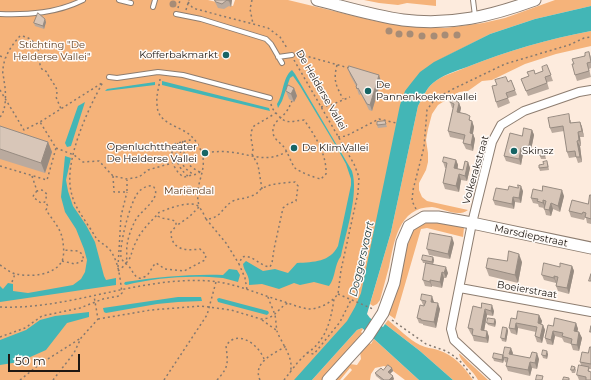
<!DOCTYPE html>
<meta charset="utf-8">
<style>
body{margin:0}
#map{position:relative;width:591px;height:380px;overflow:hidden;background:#fdebdd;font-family:Montserrat,sans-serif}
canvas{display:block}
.scale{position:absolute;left:8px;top:354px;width:72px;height:18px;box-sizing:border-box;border:2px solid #1e1813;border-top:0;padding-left:5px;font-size:12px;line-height:14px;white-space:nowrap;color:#1e1813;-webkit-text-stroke:3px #fffbf8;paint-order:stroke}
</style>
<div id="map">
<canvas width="591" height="380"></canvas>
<div class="scale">50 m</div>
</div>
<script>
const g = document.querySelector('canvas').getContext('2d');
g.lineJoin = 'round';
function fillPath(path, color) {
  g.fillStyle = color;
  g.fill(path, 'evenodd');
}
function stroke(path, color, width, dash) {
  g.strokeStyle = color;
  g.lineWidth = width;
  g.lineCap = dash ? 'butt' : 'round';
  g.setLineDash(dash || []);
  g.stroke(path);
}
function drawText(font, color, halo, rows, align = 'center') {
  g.font = font + ' Montserrat,sans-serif';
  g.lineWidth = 3;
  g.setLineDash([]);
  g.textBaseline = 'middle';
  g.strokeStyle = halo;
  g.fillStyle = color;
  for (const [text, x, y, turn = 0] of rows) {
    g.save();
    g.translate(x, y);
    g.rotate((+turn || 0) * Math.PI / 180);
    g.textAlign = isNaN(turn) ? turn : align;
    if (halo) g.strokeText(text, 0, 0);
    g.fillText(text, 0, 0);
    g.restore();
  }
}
const green = new Path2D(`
 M 0,0 L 208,0 L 233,6 L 235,0 L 288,0 L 375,21 L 406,26 L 445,28 L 483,23 L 505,18 L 555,0 L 591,0 L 591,6 L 535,19 L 490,34 L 441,59 L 416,84 L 358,312 L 299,380 L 0,380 Z
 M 364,0 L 436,0 L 436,6 L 407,3 L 398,5 L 379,3 Z
 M 591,31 L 591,46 L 556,54 L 525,64 L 492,80 L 482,81 L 468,91 L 459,92 L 438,105 L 432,114 L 428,129 L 426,140 L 428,153 L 428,162 L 426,170 L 419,183 L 419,190 L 422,197 L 427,201 L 468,210 C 457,218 443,208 432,207 C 398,207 394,243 389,267 C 386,278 383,289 380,300 L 377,304 L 373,306 L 370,304 L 391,232 L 418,106 C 423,97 426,89 433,83 C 442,75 456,72 467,67 C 507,51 548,39 591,31 Z
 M 433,221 L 464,228 L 463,237 L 427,228 L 421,229 L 395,319 L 388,314 L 406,250 L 413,229 L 420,225 Z
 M 388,320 C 398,328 408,339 420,345 C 426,348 432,348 438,350 C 454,355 464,367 473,380 L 453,380 L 420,351 L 385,324 Z
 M 362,328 L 363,329 L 361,332 L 363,334 L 359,340 L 323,380 L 312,380 L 357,330 Z
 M 374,339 L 419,380 L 405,380 L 389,368 L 384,366 L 375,368 L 371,374 L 370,380 L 343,380 L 352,370 L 350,368 L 340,380 L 335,380 L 350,364 L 357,365 L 361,359 L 360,352 L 368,342 L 371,344 Z
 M 459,354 L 460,354 L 488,380 L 478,380 C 474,371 460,362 459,354 Z`);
const water = new Path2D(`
 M 591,6 L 591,31 C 548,39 507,51 467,67 C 456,71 442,75 433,83 C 426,89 423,97 418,106 L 391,232 L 367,314 L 370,318 L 383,327 L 385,324 L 420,351 L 453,380 L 419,380 L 362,328 L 357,330 L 312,380 L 294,380 L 347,321 L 355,307 L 361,293 L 400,105 L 405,91 L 412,82 L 420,72 L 434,62 L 490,34 L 535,19 Z
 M 292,70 L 295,74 L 352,171 C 359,194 346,232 341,256 C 334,265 336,277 329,286 L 314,282 L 300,285 L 294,283 L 279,289 L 262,284 L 249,285 C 250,275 244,272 243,264 L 246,261 L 263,271 L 275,269 L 288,273 L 297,263 C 314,262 330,262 338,246 L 351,185 L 351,179 L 346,164 L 336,146 L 300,86 L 293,76 L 290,78 L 282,101 L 278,108 L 277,104 C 284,94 282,78 292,70 Z
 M 162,81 L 269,108 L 270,111 L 162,85 Z
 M 155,82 L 155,85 L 105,91 L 107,89 Z
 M 85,102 L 71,146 L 67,147 L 65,143 L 78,106 Z
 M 65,156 L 71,158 L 66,180 L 68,191 L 73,206 L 86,225 L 95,242 L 104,276 L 106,280 L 116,278 L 116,285 L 0,302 L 0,286 L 3,289 L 8,283 L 13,284 L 13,291 L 28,293 L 73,285 L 81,279 L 85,272 L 87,260 L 84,249 L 76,229 L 65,212 L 61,197 Z
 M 229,269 L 237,270 L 240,275 L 238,282 C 233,281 228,279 223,278 C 192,275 157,277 126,285 L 124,284 L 125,282 C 158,277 190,274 223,275 Z
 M 178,297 L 201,297 L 202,301 L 178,302 L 157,304 L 106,313 L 104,312 L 103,308 Z
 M 219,298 L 268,311 L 269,313 L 267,315 L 218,302 L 217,299 Z
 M 89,312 L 89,317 L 67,323 L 46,350 L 19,362 L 0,365 L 0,340 L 26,330 L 40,320 L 55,316 Z`);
const path = new Path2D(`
 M 252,0 L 250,9 L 253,24
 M 188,2 L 192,7 L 196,9 L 268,28 L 280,37 L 287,48
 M 178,8 L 180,0
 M 186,10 L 189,0
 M 299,54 L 349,68
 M 0,56 L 5,58
 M 294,60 L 354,164 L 359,177 L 358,193 L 341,270 L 338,294
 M 337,65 C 333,81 336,85 343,99
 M 160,79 C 159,87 156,96 157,104 C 157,124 178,125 190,135 C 196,140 199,146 202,153 C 206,166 200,177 198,189 C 197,195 198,201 199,207 L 189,217 L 176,226
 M 0,90 L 24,130 L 40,122 L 102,83
 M 271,104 C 272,109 274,111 278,115 C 286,125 292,121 304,120 C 315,135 327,155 326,174 L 321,179 C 315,178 300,172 295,168 C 291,163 288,152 283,146 C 279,142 273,138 273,132 C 272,122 282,118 286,112 C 289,108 290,105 292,101
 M 321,107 L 331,105 L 350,97
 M 0,117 C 7,110 6,90 4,81 C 4,77 2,73 3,69 C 4,56 12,45 20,36 C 31,36 39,46 40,57 C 40,60 39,66 42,69 C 44,72 44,70 47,72 C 47,73 49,77 50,78 C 54,85 59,88 56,97 L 61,109
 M 338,137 L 346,136 L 379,119 L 396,123
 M 183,141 C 178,158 179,165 194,175
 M 178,143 C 174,157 177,167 188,176
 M 56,148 L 74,155 L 83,162 L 99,161 L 113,176 L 127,179 L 139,177 L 148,170 L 186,159
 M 202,153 C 211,152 220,151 230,152 C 250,154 268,164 287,151
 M 0,166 L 47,180 L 56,148 L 40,122
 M 200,172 C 184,164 179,155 190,140 L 174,144 C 169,156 173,171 184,177 L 197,174 L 200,172 L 202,173
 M 32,176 L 37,191 L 42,190 L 47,194 L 45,202
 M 113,176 L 114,192 L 127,192 L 127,180
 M 262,189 L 258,165 L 252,154 L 253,149 L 251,138 L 251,132 L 254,126 L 276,113
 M 37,191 L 34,194 L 33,197 L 41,203 L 45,202
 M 416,209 L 412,201 L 413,190 L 424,147 L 427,110 L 435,99 L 453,89 L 505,64 L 569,45 L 584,38 L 591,37
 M 206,219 L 226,243 L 239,264
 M 62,261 L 75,264 L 84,260 L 82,254 L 78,251 L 63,250
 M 126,263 C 132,258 131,251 135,244 C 140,232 149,223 158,214
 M 0,265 C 5,268 10,273 16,274 C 30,277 54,276 62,261 C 64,257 64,248 63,243 C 62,229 53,221 46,210 L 48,206 L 45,202
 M 118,267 L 121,216 L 127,192
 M 118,271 C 120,269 123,267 125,265 C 128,260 126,251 127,246 C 128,236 132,227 136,219 C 142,210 163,197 153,186 C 147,185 140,189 137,194 C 130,204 119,245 121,257 C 122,262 128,264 131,269 C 134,274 137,281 144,277 C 150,275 151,267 156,263 L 165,269 L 184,271 L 205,260 L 206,255 L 200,249 C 186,251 171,250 171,232 L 176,226 L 176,222 C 171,218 163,220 158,216 L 158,213 C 167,209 192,199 199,207 C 202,210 204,215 206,219 C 221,219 222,207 233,201 C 239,198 245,199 251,196 C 256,195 258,192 261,189 C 271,183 284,183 295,182 L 298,186 L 296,201 L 288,204 L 283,208 L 274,249 L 272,263 L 270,267 C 259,266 253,254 242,257 L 239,264 L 245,278 L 247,290
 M 12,282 L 15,274
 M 338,294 L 373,309
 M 268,297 C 270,303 273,309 275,315 C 276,320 276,326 277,331 C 281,343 295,358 290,373
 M 0,307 C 71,310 138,276 210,281 C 236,283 260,295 285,302 C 293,305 301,308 309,309 C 319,309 331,303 337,295
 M 98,319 L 151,310 L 201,306 L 231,310 L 261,319 C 275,319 277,309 288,303
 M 262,320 L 276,330
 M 392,320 L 426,344 L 446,351 L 454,356 L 462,363 L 475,380
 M 0,337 L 25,328 L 42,316 L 80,308 L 103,299 L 119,296 L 122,293 C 120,279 119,262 110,250 C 106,245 100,243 96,238 C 89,225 75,209 72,195 C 62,164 88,109 103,82
 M 307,353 C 326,341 331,320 334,299
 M 20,380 L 40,364 L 81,338
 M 53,380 L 74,353 L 81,338 L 98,319 L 94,296
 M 164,380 L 207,315 L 216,282
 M 217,380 C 229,367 228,363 226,346 C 237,328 259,345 264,359
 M 260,380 C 252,362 274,354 286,346
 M 284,380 L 298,362 L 307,353 L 314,354 L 340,322 L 351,300`);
const lane = new Path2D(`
 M 119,0 L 131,3
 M 473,0 L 475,16
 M 153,7 L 155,0
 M 0,14 C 29,15 57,13 83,0
 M 176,14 L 201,19 L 266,39 L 271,44 L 282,63
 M 278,57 L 292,55
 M 109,77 L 117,78 L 158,72 L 183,75 L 270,98`);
const street = new Path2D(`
 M 460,288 L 591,312
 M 497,380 L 454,340 L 451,329 L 472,223 L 492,142 L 501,125 L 524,111 L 579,92 L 591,90`);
const secondary = new Path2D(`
 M 317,0 C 345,7 374,16 403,20 C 451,26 491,16 535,0
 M 328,380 L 368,336 L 383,313 L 394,283 L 402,242 L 409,226 L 424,217 L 438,217 L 472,223 L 591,248`);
const trees = [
 [173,4],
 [389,31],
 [399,34],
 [410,34],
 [445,35],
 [457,35],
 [422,36],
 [434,36]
];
const wall = new Path2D(`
 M 214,0 L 232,0 L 231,7 L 229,6 L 224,9 L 218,8 Z
 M 46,22 L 44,29 L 35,26 L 34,23 Z
 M 589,52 L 591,57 L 591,68 L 589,69 L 591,77 L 577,81 L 575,75 L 574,64 Z
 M 547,65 L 553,81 L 547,82 L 549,89 L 528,96 L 521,79 L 543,71 Z
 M 348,69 L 381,81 L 372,111 L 369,110 L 361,94 L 359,95 L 356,86 L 350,75 Z
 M 511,80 L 517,95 L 508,98 L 510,103 L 498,108 L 496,102 L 508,82 Z
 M 294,88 L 297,96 L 294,102 L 289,99 L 286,91 Z
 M 450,102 L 459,103 L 461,108 L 460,112 L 472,121 L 474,127 L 473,134 L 475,139 L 473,151 L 466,149 L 463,143 L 464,140 L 450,137 L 448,131 L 453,108 L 452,108 Z
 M 571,120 L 571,123 L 580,122 L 582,127 L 584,137 L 580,137 L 581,146 L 580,146 L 582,162 L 578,163 L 576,157 L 569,158 L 567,152 L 564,131 L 552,133 L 550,128 Z
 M 386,124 L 387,127 L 378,128 L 377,125 Z
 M 0,126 L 48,142 L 52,152 L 45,173 L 0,159 Z
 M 532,130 L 534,135 L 530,155 L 523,154 L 521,165 L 506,161 L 504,156 L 522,136 Z
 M 544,150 L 546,159 L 541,159 L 540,156 Z
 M 456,160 L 458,165 L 458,169 L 463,170 L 468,162 L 470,168 L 467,181 L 461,180 L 459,192 L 445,189 L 443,183 L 446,168 L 445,168 L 443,162 Z
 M 544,164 L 548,164 L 549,170 L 540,171 L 539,168 Z
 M 508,190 L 523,191 L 521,203 L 515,202 L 514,209 L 495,205 L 493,200 Z
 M 591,195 L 591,224 L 587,223 L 586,218 L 585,218 L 584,220 L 571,217 L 569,211 L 588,204 Z
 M 564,196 L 560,212 L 553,209 L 551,216 L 546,215 L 544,208 L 539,207 L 538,204 L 533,203 L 531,198 Z
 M 454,243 L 450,259 L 429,255 L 427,249 Z
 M 433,257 L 434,260 L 433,264 L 448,273 L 446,278 L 444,278 L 442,288 L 432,286 L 432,287 L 425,286 L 423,280 L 426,263 L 423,263 L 422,260 Z
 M 507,261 L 522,262 L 518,283 L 489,276 L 486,268 Z
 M 572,266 L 574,271 L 569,294 L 558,291 L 556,286 L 556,282 L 556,283 L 544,280 L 542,275 L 560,267 Z
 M 421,300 L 434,302 L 440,309 L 436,328 L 423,325 L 423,324 L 419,323 L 417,318 L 424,306 L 423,305 Z
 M 473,306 L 494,311 L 493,316 L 487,315 L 484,331 L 487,331 L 489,337 L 488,343 L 474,341 L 472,334 L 471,334 L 468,328 Z
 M 539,315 L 542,321 L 541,324 L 543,325 L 545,330 L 542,343 L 537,342 L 535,336 L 536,332 L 518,328 L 517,335 L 511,333 L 509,328 L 516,319 Z
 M 495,319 L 496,322 L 495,327 L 488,325 L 487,323 Z
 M 576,323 L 578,329 L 577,332 L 579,332 L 582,338 L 579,351 L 573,350 L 571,344 L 564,342 L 562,338 L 555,336 L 553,345 L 547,344 L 545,338 L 553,326 Z
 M 507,328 L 508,331 L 506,342 L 502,341 L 501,338 Z
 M 591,347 L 591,369 L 589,369 L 591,380 L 579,380 L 577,375 L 581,365 L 580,362 L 588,353 Z
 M 513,353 L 512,355 L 530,358 L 539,359 L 537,369 L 532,368 L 530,376 L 508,371 L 506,366 L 507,363 L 505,362 L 504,359 L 503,363 L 494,361 L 493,358 L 503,355 Z
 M 548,354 L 547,359 L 543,358 L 542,355 Z
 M 575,367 L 576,370 L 575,373 L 572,373 L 571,370 Z
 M 392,368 L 393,371 L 390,373 L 394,379 L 393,380 L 381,380 L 376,376 L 375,373 Z`);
const shadedWall = new Path2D(`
 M 229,0 L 232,0 L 231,7 L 229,1 Z
 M 45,19 L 46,22 L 44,29 L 43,26 Z
 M 379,75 L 381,81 L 372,111 L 370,105 Z
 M 294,88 L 297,96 L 294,102 L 291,94 Z
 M 459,103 L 461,108 L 459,117 L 457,112 Z
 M 472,121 L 474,127 L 472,138 L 470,133 Z
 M 580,122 L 582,127 L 584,137 L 582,131 Z
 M 532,130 L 534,135 L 530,155 L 528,150 Z
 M 578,132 L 580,137 L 581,146 L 579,140 Z
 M 473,134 L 475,139 L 473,151 L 471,145 Z
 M 577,141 L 580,146 L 582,162 L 580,157 Z
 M 48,142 L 52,152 L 45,173 L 41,163 Z
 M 521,148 L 523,154 L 521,165 L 519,159 Z
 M 456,160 L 458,165 L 456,174 L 454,168 Z
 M 468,162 L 470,168 L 467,181 L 465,176 Z
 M 459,174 L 461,180 L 459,192 L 456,186 Z
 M 521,186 L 523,191 L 521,203 L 519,198 Z
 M 562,190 L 564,196 L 560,212 L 558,206 Z
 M 513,197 L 515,202 L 514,209 L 512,204 Z
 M 543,200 L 545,206 L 545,208 L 543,203 Z
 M 551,203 L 553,209 L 551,216 L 549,210 Z
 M 452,237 L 454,243 L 450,259 L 448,254 Z
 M 519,254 L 522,262 L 518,283 L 515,275 Z
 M 433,257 L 434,260 L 433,264 L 432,262 Z
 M 572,266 L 574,271 L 569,294 L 567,288 Z
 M 446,267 L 448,273 L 446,278 L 444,273 Z
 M 442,272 L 444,278 L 442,288 L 440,282 Z
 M 554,276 L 556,282 L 556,283 L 554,278 Z
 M 430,280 L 432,286 L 432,287 L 430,282 Z
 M 432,296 L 434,302 L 433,307 L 431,302 Z
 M 438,303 L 440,309 L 436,328 L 434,322 Z
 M 492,305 L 494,311 L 493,316 L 491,311 Z
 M 485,309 L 487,315 L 483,336 L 481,330 Z
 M 539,315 L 542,321 L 540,329 L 538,323 Z
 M 495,319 L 496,322 L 495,327 L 494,324 Z
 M 516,323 L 518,328 L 517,335 L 515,329 Z
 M 576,323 L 578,329 L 576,337 L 574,331 Z
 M 543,325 L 545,330 L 542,343 L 540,338 Z
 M 507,328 L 508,331 L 506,342 L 505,339 Z
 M 487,331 L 489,337 L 488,343 L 486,338 Z
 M 553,331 L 555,336 L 553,345 L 551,340 Z
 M 579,332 L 582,338 L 579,351 L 577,345 Z
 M 511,348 L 513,353 L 511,359 L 509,354 Z
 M 547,351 L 548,354 L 547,359 L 546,356 Z
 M 537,353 L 539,359 L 537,369 L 535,363 Z
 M 503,355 L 504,359 L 503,363 L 502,360 Z
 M 530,362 L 532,368 L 530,376 L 528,370 Z
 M 392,368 L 393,371 L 389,375 L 388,372 Z
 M 393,376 L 394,379 L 393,380 L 389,380 Z`);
const building = new Path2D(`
 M 215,0 L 229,0 L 229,1 L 227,0 L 222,4 L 216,2 Z
 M 38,13 L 45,19 L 43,26 L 34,23 Z
 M 589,52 L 591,62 L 587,63 L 589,71 L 575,75 L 572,64 L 574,64 L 572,59 L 585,56 L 585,53 Z
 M 547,65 L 551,75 L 545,77 L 547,83 L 526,91 L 521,79 L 529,76 L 527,72 L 534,70 L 535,74 L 543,71 L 542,67 Z
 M 349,66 L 379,75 L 370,105 L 367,104 L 358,88 L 357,89 L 356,86 L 357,85 L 348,69 Z
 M 506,77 L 508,82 L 511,80 L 515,90 L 506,93 L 508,98 L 496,102 L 492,86 L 497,85 L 495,80 Z
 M 288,85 L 294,88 L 291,94 L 286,91 Z
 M 454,99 L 459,103 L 457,112 L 466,114 L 470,116 L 469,120 L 472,121 L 470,133 L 473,134 L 471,145 L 463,143 L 465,135 L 448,131 L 454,104 L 450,102 Z
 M 569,114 L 570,123 L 580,122 L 582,131 L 578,132 L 579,140 L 577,141 L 580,157 L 576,157 L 575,151 L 567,152 L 563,126 L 550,128 L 548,118 Z
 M 385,121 L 386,124 L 377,125 L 377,122 Z
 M 0,126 L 48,142 L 41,163 L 0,149 Z
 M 524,128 L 532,130 L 528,150 L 521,148 L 519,159 L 504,156 L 510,133 L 522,136 Z
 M 544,150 L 545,156 L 540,156 L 539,151 Z
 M 444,157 L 456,160 L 454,168 L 463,170 L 465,161 L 468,162 L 465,176 L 459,174 L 456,186 L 443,183 L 447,163 L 443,162 Z
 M 547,161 L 548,167 L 539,168 L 539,165 L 544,164 L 543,162 Z
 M 518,185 L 521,186 L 519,198 L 513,197 L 512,204 L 493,200 L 496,188 L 508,190 L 509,186 L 518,188 Z
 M 543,186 L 562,190 L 558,206 L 551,203 L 549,210 L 544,209 L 546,201 L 543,200 L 543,203 L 537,201 L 538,199 L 531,198 L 533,189 L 542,191 Z
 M 590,195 L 591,195 L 591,219 L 585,217 L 586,213 L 583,212 L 582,214 L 569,211 L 572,200 L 588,204 Z
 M 430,233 L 452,237 L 448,254 L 427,249 Z
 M 509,251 L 519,254 L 515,275 L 486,268 L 488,258 L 507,261 Z
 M 423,255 L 433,257 L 432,262 L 422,260 Z
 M 426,263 L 446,267 L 444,273 L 442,272 L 440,282 L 430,280 L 430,282 L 423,280 Z
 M 544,263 L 560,267 L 560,263 L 572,266 L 567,288 L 556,286 L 558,277 L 554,276 L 554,278 L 542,275 Z
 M 591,274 L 591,281 L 589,281 Z
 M 422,294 L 432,296 L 431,302 L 438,303 L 434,322 L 421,320 L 421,319 L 417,318 L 420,305 L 424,306 L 426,301 L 421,300 Z
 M 482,303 L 492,305 L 491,311 L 485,309 L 481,330 L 487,331 L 486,338 L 472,335 L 473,329 L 468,328 L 473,306 L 481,308 Z
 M 518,311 L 539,315 L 538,323 L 543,325 L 540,338 L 535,336 L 537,327 L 516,323 L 515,329 L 509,328 L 511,318 L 516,319 Z
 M 488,318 L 495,319 L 494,324 L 487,323 Z
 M 555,318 L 576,323 L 574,331 L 579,332 L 577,345 L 571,344 L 572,339 L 562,336 L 563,333 L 553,331 L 551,340 L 545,338 L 548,325 L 553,326 Z
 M 591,326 L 591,332 L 590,332 Z
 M 503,327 L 507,328 L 505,339 L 501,338 Z
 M 505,347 L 511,348 L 509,354 L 530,358 L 532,352 L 537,353 L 535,363 L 530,362 L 528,370 L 506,366 L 508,358 L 503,357 Z
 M 590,347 L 591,347 L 591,364 L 580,362 L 582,352 L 588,353 Z
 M 543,350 L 547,351 L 546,356 L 542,355 Z
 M 494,353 L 503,355 L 502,360 L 493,358 Z
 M 388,365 L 392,368 L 388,372 L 393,376 L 389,380 L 384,380 L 375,373 L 381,368 L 383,370 Z
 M 579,365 L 589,367 L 588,371 L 591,372 L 591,380 L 586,380 L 586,377 L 577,375 Z
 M 572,366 L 575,367 L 574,370 L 571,370 Z
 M 537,375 L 543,376 L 542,380 L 536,380 Z
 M 564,377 L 569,378 L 569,380 L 563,380 Z`);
const markers = [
 [226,55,4,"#176565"],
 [368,91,4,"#176565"],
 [294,148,4,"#176565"],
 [514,151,4,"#176565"],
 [205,153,4,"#176565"]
];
const parkNames = [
 ["Stichting \"De",52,45],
 ["Helderse Vallei\"",52,57],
 ["Mariëndal",189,191]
];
const poiNames = [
 ["Kofferbakmarkt",218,55,"right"],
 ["De",376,85],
 ["Pannenkoekenvallei",376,97],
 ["Openluchttheater",197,147,"right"],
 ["De Helderse Vallei",197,159,"right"],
 ["De KlimVallei",302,148],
 ["Skinsz",522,151]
];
const streetNames = [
 ["De Helderse Vallei",321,90,60],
 ["Volkerakstraat",476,170,-74],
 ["Marsdiepstraat",531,236,12],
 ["Boeierstraat",527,290,10]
];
const waterNames = [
 ["Doggersvaart",362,259,-77]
];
fillPath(green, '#f5b37a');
fillPath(water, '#43b6b6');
stroke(lane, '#8d7d70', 6);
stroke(street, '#8d7d70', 10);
stroke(secondary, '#8d7d70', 13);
stroke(path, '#847970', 1.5, [2, 3]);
stroke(lane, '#fff', 4);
stroke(street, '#fff', 8);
stroke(secondary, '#fff', 11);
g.fillStyle = '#a78c76';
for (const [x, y] of trees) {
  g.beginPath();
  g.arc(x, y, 3.5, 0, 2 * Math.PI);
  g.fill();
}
fillPath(wall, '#baaa9e');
fillPath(shadedWall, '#978b81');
fillPath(building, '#d8c6b8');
stroke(building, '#978b81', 1);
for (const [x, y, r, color] of markers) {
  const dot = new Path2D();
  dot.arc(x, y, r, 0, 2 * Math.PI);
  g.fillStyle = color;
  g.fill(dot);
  stroke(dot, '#fffbf8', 1.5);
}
drawText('10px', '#603f22', '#fffbf8', parkNames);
drawText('10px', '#1e1813', '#fffbf8', poiNames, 'left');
drawText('10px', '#1e1813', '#fffbf8', streetNames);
drawText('italic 11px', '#263f3f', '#fffbf8', waterNames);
</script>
